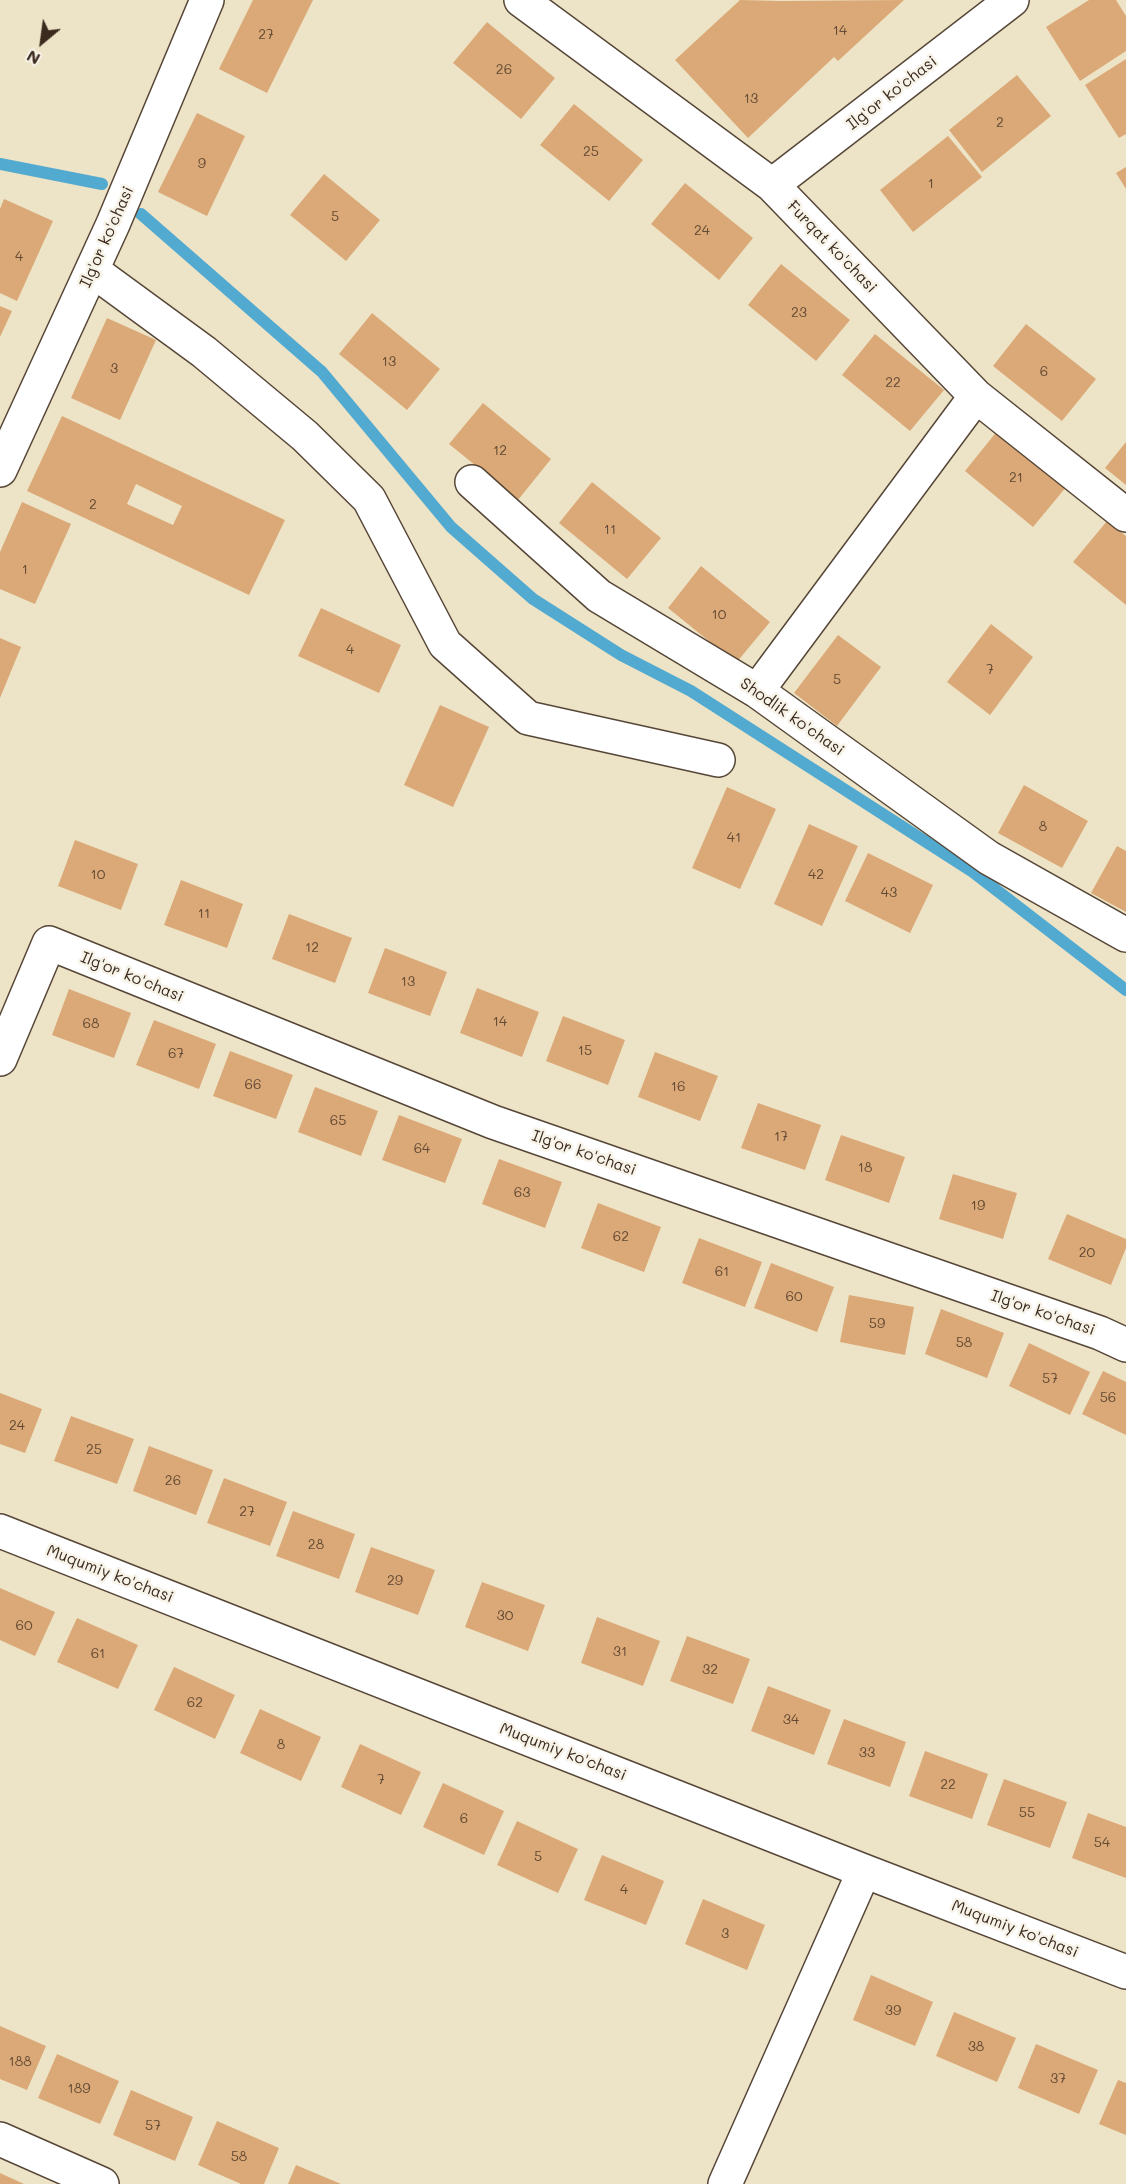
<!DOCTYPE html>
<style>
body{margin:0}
#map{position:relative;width:1126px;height:2184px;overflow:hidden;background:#ede4c7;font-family:Mali,sans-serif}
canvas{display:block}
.north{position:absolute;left:12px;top:12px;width:60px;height:60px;-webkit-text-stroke:4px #f7f3e8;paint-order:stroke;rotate:209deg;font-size:16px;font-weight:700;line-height:24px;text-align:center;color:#3b2a1e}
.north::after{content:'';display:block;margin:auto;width:21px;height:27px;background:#3b2a1e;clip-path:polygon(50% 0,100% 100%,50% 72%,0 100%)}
</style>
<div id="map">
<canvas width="1126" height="2184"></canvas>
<div class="north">N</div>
</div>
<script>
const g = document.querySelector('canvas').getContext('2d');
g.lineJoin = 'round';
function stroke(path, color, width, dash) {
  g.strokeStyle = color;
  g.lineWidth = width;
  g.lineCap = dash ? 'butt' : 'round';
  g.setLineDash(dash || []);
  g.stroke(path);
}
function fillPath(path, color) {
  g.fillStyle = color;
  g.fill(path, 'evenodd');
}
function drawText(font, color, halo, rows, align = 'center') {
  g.font = font + ' Mali,sans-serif';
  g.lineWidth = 5;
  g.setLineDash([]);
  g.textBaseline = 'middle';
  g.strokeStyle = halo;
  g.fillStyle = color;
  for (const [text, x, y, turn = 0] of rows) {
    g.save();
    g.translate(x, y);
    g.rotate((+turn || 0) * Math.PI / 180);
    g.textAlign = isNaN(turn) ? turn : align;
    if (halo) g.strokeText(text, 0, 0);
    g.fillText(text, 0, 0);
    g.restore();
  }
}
const stream = new Path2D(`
 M 0,164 L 102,184
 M 141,214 L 322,372 L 451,527 L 533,599 L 621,655 L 691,691 L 973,872 L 1126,990`);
const building = new Path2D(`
 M 253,0 L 313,0 L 267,93 L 219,69 Z
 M 740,0 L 781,1 L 904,0 L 838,61 L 834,57 L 748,138 L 675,60 Z
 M 1089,0 L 1116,0 L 1126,16 L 1126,51 L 1080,81 L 1046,27 Z
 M 487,22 L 555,78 L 521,119 L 453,63 Z
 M 1126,59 L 1126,134 L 1119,138 L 1085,85 Z
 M 1017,75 L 1051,116 L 982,172 L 949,130 Z
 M 574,104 L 643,160 L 609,201 L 540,145 Z
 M 197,113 L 245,136 L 207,216 L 158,192 Z
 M 948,136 L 982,177 L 913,232 L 880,190 Z
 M 1126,167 L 1126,189 L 1116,173 Z
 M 324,174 L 380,220 L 346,261 L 290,215 Z
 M 685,183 L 753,238 L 719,280 L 651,224 Z
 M 4,199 L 53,221 L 17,301 L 0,293 L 0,209 Z
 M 781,264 L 850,320 L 816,361 L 748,305 Z
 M 0,306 L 12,311 L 0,337 Z
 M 372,313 L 440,369 L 407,410 L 339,354 Z
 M 107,318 L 156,340 L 120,420 L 71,398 Z
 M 1026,324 L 1096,379 L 1062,421 L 993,366 Z
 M 875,334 L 944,390 L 910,431 L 842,375 Z
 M 483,403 L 551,459 L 518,500 L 449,444 Z
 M 62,416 L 285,520 L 249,595 L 27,491 ZM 136,484 L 182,506 L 173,525 L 127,504 Z
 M 998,430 L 1067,486 L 1033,527 L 965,471 Z
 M 1126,442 L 1126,485 L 1105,468 Z
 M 592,482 L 661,538 L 627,579 L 559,523 Z
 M 22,502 L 71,524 L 35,604 L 0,589 L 0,552 Z
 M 1107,521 L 1126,536 L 1126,605 L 1073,562 Z
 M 701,566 L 770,622 L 736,663 L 668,608 Z
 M 321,608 L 401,645 L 379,693 L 298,656 Z
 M 991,624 L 1033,657 L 990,715 L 947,682 Z
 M 838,635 L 881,667 L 837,726 L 794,693 Z
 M 0,638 L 21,647 L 0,698 Z
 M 440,705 L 489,727 L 453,807 L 404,785 Z
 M 1024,785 L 1088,821 L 1062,868 L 998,833 Z
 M 727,787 L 776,809 L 740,889 L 692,868 Z
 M 809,824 L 858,846 L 822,926 L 774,904 Z
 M 75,840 L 138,864 L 121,910 L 58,886 Z
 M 1117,846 L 1126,851 L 1126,912 L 1091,893 Z
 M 868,853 L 933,885 L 910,933 L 845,901 Z
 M 181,880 L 243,904 L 227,948 L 164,925 Z
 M 289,914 L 352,938 L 335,983 L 272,959 Z
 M 385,948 L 447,972 L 430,1016 L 368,993 Z
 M 477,988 L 539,1012 L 522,1057 L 460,1033 Z
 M 69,989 L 131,1013 L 114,1058 L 52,1035 Z
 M 563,1016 L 625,1040 L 608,1085 L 546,1061 Z
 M 154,1020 L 216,1044 L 199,1089 L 136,1065 Z
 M 230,1051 L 293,1075 L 276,1119 L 213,1096 Z
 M 655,1052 L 718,1076 L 700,1121 L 638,1097 Z
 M 315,1087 L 378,1111 L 361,1156 L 298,1132 Z
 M 758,1103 L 821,1125 L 805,1170 L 741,1148 Z
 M 399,1115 L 462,1139 L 445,1183 L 382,1160 Z
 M 841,1135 L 905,1157 L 889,1203 L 825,1180 Z
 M 499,1159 L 562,1182 L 545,1228 L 482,1204 Z
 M 953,1174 L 1017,1193 L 1003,1239 L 939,1219 Z
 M 598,1203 L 661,1227 L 644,1272 L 581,1248 Z
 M 1067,1214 L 1126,1239 L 1126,1248 L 1111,1285 L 1048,1259 Z
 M 699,1238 L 762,1262 L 745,1307 L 682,1283 Z
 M 771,1263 L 834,1287 L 817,1332 L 754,1308 Z
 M 849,1295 L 914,1307 L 905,1355 L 840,1342 Z
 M 941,1309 L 1004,1333 L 987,1378 L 925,1354 Z
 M 1029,1343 L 1090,1372 L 1070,1415 L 1009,1386 Z
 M 1103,1371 L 1126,1382 L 1126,1435 L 1082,1414 Z
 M 0,1393 L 42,1409 L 25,1453 L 0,1444 Z
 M 71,1416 L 134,1439 L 117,1484 L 54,1461 Z
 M 149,1446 L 213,1470 L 196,1515 L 133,1491 Z
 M 224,1478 L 287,1502 L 270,1546 L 207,1523 Z
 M 293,1511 L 355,1534 L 339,1579 L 276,1556 Z
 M 371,1547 L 435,1570 L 418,1615 L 355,1592 Z
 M 482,1582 L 545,1605 L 528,1651 L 465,1627 Z
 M 0,1588 L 55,1612 L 35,1656 L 0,1640 Z
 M 597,1617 L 660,1641 L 643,1686 L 581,1663 Z
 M 77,1618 L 138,1645 L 118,1689 L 57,1662 Z
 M 687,1636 L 750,1659 L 733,1704 L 670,1681 Z
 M 174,1667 L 235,1695 L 215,1739 L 154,1710 Z
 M 768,1686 L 831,1710 L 814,1755 L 751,1731 Z
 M 260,1709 L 321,1737 L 301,1781 L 240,1753 Z
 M 844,1719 L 906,1742 L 890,1787 L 827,1764 Z
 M 360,1744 L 421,1772 L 401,1815 L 341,1787 Z
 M 925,1751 L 988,1774 L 972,1819 L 909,1796 Z
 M 1004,1779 L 1067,1802 L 1050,1848 L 987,1825 Z
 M 443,1783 L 504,1811 L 484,1855 L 423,1827 Z
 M 1088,1813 L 1126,1827 L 1126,1878 L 1072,1858 Z
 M 517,1821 L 578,1849 L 558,1893 L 497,1865 Z
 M 602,1855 L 664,1881 L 646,1925 L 584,1900 Z
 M 703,1899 L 765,1925 L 747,1970 L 685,1944 Z
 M 871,1975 L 933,2002 L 915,2046 L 853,2020 Z
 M 954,2012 L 1016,2038 L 997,2082 L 936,2056 Z
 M 0,2026 L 46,2046 L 27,2090 L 0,2079 Z
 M 1036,2044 L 1098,2070 L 1079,2114 L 1018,2088 Z
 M 57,2054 L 119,2081 L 100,2124 L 38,2098 Z
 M 1118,2080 L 1126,2083 L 1126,2135 L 1099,2124 Z
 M 131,2090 L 193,2117 L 175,2161 L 113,2135 Z
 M 217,2121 L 279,2148 L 264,2184 L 241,2184 L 198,2165 Z
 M 296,2165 L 341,2184 L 288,2184 Z
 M 0,2173 L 24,2184 L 0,2184 Z`);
const minor = new Path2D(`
 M 521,0 L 772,185 L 976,396 L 1126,515
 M 772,185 L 1012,0
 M 92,270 L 204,352 L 305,436 L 369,499 L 445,644 L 528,718 L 718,760
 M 0,470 L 113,224 L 207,0
 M 472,482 L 599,596 L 757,691 L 989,858 L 1126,935
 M 757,691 L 976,396
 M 0,1059 L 49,943 L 493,1122 L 1100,1333 L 1126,1345
 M 0,1531 L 864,1871 L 1126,1972
 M 0,2139 L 102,2184
 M 725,2184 L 864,1871`);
const numberNames = [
 ["14",840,31],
 ["27",266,35],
 ["26",504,70],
 ["13",751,99],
 ["2",1000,123],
 ["25",591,152],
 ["9",202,164],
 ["1",931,184],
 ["5",335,217],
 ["24",702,231],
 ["4",19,257],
 ["23",799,313],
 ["13",389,362],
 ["3",114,369],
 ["6",1044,372],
 ["22",893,383],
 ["12",500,451],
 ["21",1016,478],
 ["2",93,505],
 ["11",610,530],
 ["1",25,570],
 ["10",719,615],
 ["4",350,650],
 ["7",990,670],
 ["5",837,680],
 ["8",1043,827],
 ["41",734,838],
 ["10",98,875],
 ["42",816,875],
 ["43",889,893],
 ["11",204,914],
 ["12",312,948],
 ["13",408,982],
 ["14",500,1022],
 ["68",91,1024],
 ["15",585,1051],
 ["67",176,1054],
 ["66",253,1085],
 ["16",678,1087],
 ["65",338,1121],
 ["17",781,1137],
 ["64",422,1149],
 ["18",865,1168],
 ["63",522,1193],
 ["19",978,1206],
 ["62",621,1237],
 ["20",1087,1253],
 ["61",722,1272],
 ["60",794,1297],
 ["59",877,1324],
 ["58",964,1343],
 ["57",1050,1379],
 ["56",1108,1398],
 ["24",17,1426],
 ["25",94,1450],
 ["26",173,1481],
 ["27",247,1512],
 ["28",316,1545],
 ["29",395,1581],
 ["30",505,1616],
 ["60",24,1626],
 ["31",620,1652],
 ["61",98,1654],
 ["32",710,1670],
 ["62",195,1703],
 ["34",791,1720],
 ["8",281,1745],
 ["33",867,1753],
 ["7",381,1780],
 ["22",948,1785],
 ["55",1027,1813],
 ["6",464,1819],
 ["54",1102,1843],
 ["5",538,1857],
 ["4",624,1890],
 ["3",725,1934],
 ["39",893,2011],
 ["38",976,2047],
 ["188",20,2062],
 ["37",1058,2079],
 ["189",79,2089],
 ["57",153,2126],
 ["58",239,2157]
];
const streetNames = [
 ["Ilg'or ko'chasi",892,93,-38],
 ["Ilg'or ko'chasi",107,237,-66],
 ["Furqat ko'chasi",832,247,46],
 ["Shodlik ko'chasi",792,717,35],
 ["Ilg'or ko'chasi",132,977,22],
 ["Ilg'or ko'chasi",584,1153,19],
 ["Ilg'or ko'chasi",1043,1313,19],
 ["Muqumiy ko'chasi",110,1574,21],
 ["Muqumiy ko'chasi",563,1752,21],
 ["Muqumiy ko'chasi",1015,1929,21]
];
stroke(stream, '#53aad0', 12);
fillPath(building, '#dba977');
stroke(minor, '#564637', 36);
stroke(minor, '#fff', 33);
drawText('14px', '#634a34', null, numberNames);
drawText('16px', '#3b2a1e', '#f7f3e8', streetNames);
</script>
